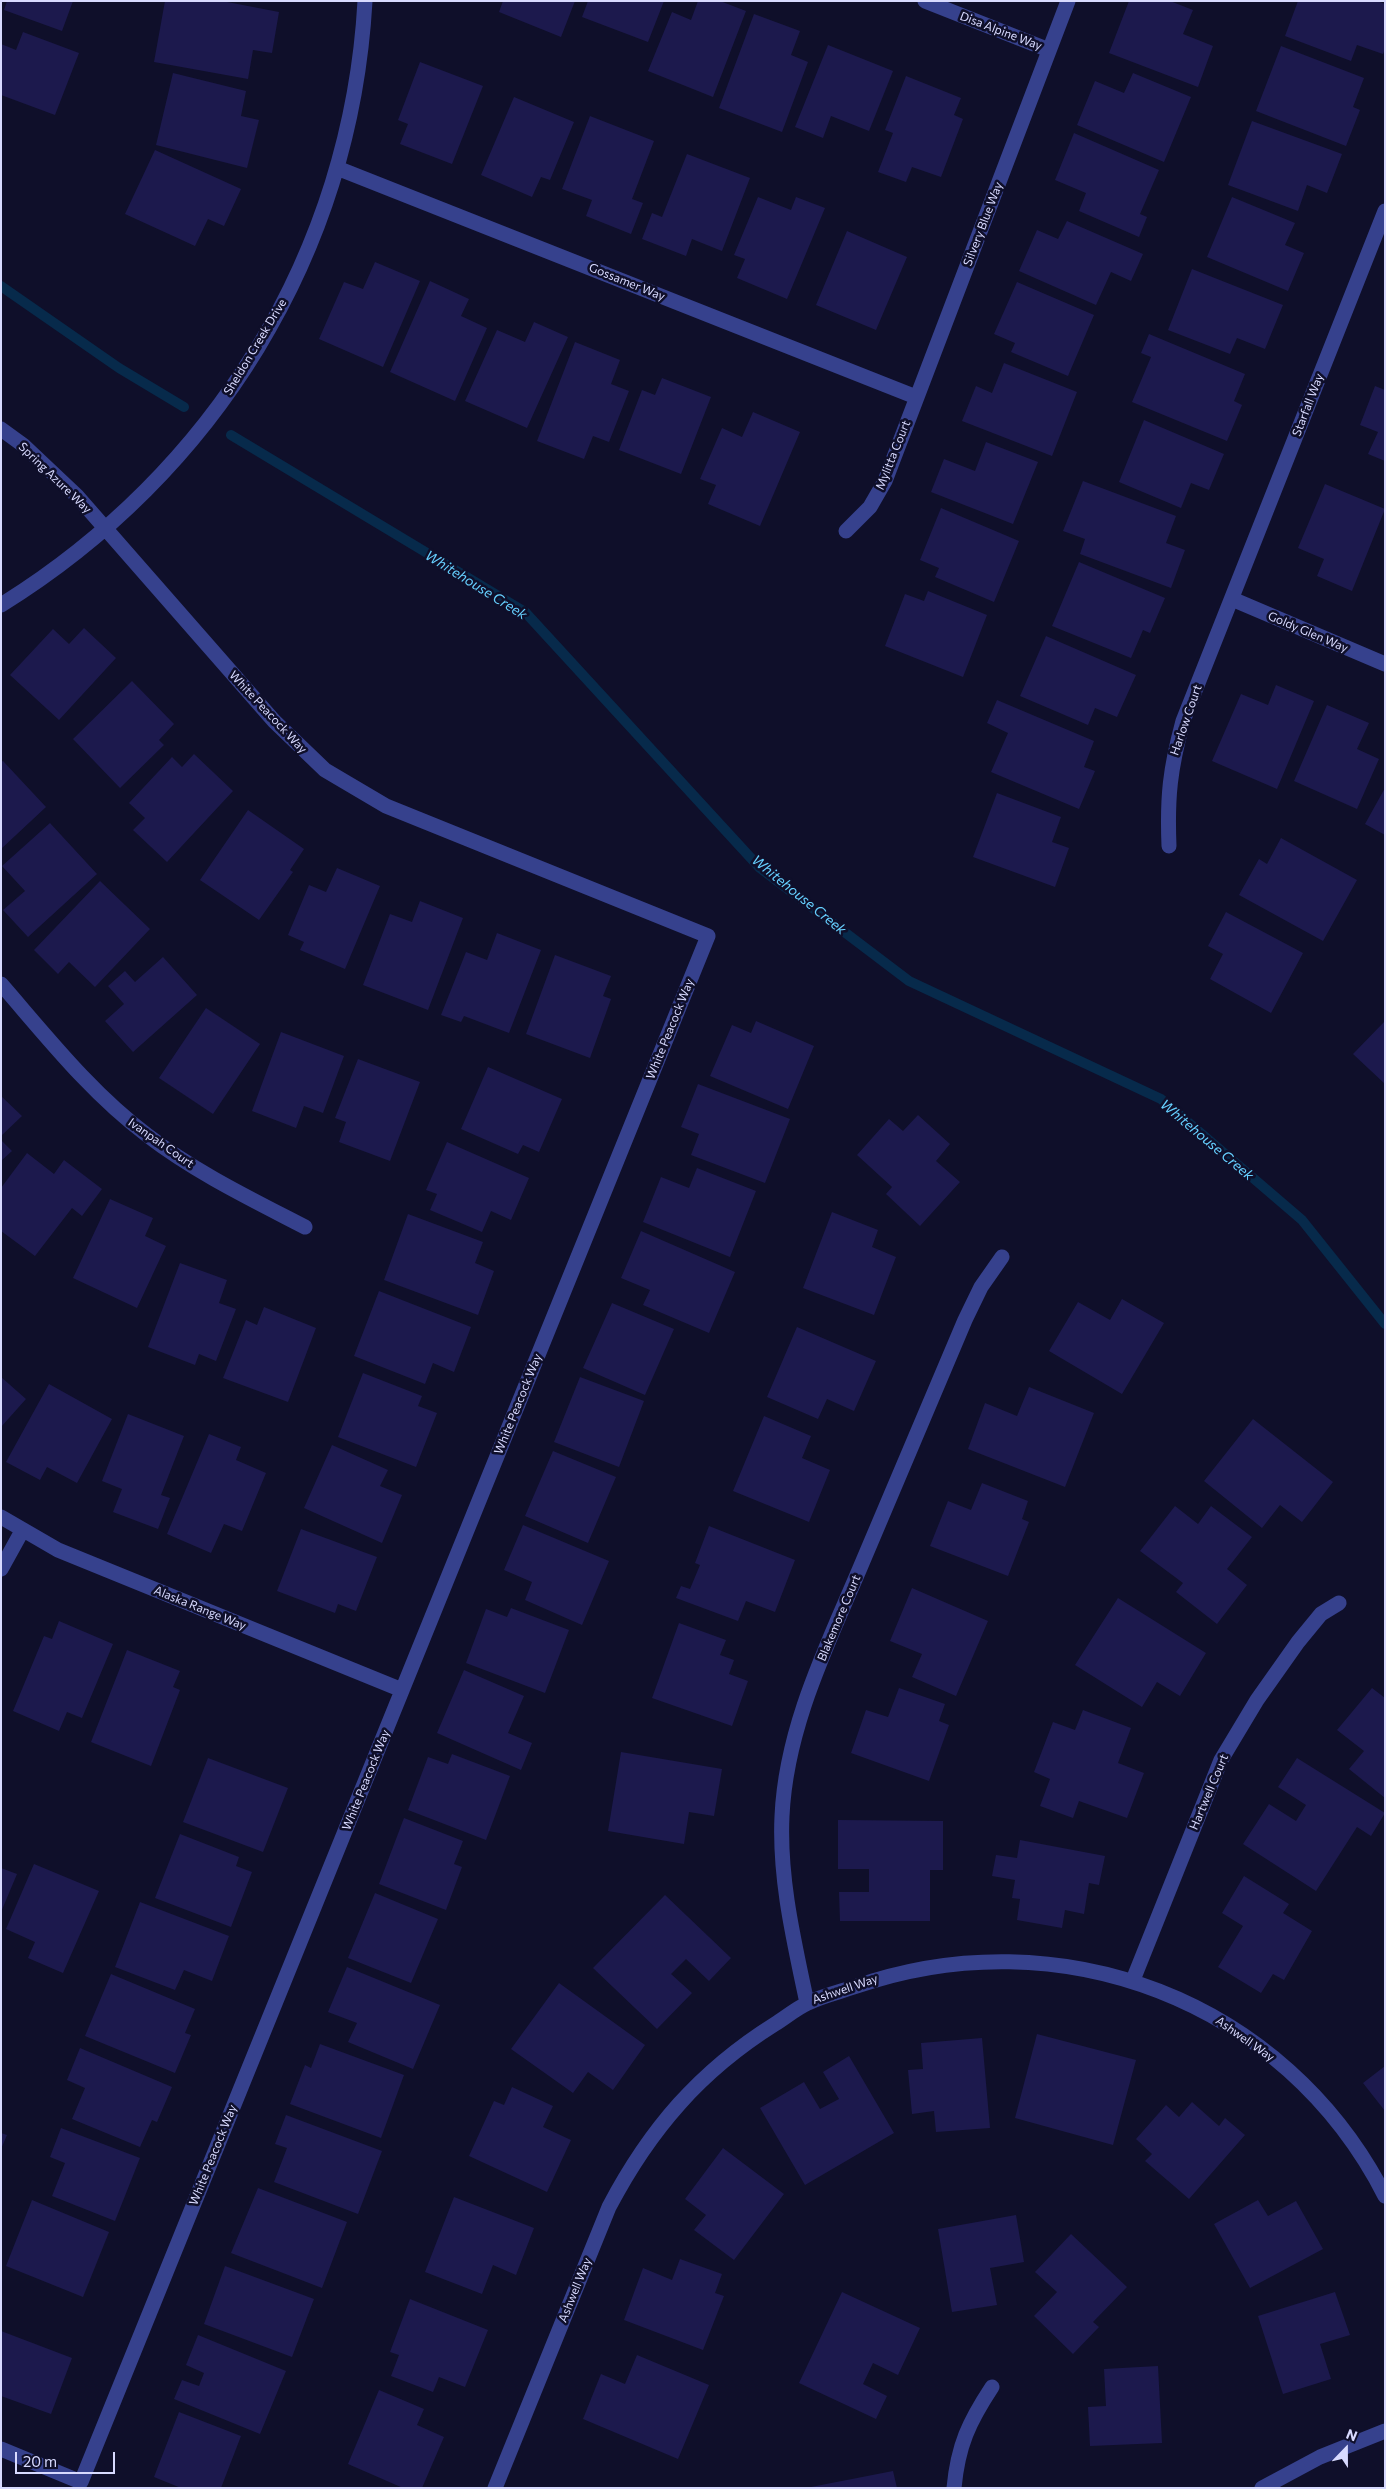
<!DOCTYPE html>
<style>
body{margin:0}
#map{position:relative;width:1386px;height:2489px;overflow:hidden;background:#0f0f2a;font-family:Commissioner,sans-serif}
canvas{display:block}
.frame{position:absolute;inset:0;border:2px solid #d8daff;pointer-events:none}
.north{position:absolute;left:1321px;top:2424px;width:50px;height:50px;-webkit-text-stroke:4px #0f0f2a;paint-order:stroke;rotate:22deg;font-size:14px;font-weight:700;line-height:20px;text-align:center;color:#d8daff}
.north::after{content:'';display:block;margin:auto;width:18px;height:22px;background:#d8daff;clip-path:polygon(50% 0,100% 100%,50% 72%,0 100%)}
.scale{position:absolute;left:15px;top:2452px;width:100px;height:22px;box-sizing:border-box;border:2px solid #d8daff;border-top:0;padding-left:6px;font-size:15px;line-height:18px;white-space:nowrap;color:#d8daff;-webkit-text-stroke:4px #0f0f2a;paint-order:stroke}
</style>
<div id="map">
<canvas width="1386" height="2489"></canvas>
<div class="frame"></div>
<div class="north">N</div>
<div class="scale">20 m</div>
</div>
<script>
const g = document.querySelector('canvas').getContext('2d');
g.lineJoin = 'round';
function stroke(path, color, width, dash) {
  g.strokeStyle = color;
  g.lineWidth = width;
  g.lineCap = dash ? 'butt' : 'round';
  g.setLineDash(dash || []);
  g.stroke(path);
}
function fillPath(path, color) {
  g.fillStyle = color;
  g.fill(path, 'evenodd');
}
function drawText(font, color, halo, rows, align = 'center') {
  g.font = font + ' Commissioner,sans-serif';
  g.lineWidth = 5;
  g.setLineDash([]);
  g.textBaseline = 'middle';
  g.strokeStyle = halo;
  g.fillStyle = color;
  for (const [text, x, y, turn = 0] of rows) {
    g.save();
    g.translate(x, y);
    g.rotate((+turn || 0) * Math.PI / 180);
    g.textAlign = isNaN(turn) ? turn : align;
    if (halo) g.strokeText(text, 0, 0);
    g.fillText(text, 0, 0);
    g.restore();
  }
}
const stream = new Path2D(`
 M 1,286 L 119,368 L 184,407
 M 231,435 L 525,612 L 760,868 L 909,981 L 1161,1099 L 1302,1220 L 1385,1324`);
const building = new Path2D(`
 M 7,1 L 73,1 L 62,31 L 4,10 Z
 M 165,1 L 222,1 L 279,12 L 272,53 L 253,50 L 248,79 L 154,62 Z
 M 503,1 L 575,1 L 561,37 L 499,12 Z
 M 588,1 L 664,1 L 648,42 L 582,17 Z
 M 698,1 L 720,1 L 746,11 L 713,97 L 648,71 L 672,12 L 691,20 Z
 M 1129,1 L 1170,1 L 1193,10 L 1183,34 L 1213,46 L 1198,87 L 1109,53 Z
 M 1298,1 L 1377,1 L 1385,4 L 1385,49 L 1383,54 L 1357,45 L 1351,61 L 1285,36 Z
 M 754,14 L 800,31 L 791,55 L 808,62 L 782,132 L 719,108 Z
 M 23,32 L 79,53 L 55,115 L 1,95 L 1,44 L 16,50 Z
 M 828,45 L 893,71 L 869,131 L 831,116 L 823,138 L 795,127 Z
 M 1281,46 L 1364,78 L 1353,107 L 1360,110 L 1346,146 L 1256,111 Z
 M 420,62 L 483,86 L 452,164 L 400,144 L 408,124 L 398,120 Z
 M 173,73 L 246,91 L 241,116 L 259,120 L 247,168 L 156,145 Z
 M 1133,73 L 1191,97 L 1164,162 L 1077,125 L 1095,81 L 1124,93 Z
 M 906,76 L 961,98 L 954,115 L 963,119 L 941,177 L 912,167 L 906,182 L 878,172 L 893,133 L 885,130 Z
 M 514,97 L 574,122 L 550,180 L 541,177 L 532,197 L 481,175 Z
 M 590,116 L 654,141 L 632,199 L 643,203 L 631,234 L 586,216 L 592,200 L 562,189 Z
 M 1252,121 L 1342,154 L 1327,193 L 1307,185 L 1298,211 L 1228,185 Z
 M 1074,133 L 1159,170 L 1140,214 L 1147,217 L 1139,237 L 1079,211 L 1086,193 L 1055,180 Z
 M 155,150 L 241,189 L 224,226 L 208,219 L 195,246 L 125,214 Z
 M 687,154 L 750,178 L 722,251 L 692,239 L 686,256 L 642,239 L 652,213 L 662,217 Z
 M 758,197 L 791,210 L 796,197 L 825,208 L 787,299 L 737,278 L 745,259 L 734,255 Z
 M 1232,197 L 1295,223 L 1285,245 L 1304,253 L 1288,291 L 1207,257 Z
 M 1067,221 L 1143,254 L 1131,281 L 1111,272 L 1096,305 L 1019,271 L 1037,230 L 1058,239 Z
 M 847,231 L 907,257 L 876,330 L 816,305 Z
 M 375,262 L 420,281 L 383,367 L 319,339 L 344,282 L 363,289 Z
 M 1192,269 L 1283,305 L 1265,349 L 1237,338 L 1230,354 L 1168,330 Z
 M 430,281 L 469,299 L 461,316 L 487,328 L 455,401 L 390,372 Z
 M 1017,282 L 1094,315 L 1068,376 L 1011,352 L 1015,343 L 994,334 Z
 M 534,322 L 568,337 L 527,428 L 465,401 L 497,330 L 525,342 Z
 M 1149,334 L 1245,374 L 1234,401 L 1242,405 L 1227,441 L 1132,402 L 1151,357 L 1141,353 Z
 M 575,342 L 620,360 L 611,384 L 629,391 L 609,442 L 593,436 L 584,459 L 537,441 Z
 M 1004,363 L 1077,392 L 1052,456 L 962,421 L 976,386 L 992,393 Z
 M 662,378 L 711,397 L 681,474 L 619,450 L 642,390 L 655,395 Z
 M 1375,386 L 1385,390 L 1385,461 L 1368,454 L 1378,432 L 1360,425 Z
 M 753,412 L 800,432 L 760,526 L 708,504 L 716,485 L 700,479 L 722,428 L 742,437 Z
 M 1144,420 L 1224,454 L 1209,490 L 1191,483 L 1181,508 L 1119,482 Z
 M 986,442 L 1038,462 L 1013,524 L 931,492 L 944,459 L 975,471 Z
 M 1083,481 L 1176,516 L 1166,543 L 1185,550 L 1171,588 L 1080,554 L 1085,539 L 1063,531 Z
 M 1325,484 L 1385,509 L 1352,591 L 1317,576 L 1324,559 L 1298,548 Z
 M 941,508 L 1019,541 L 994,602 L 935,577 L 939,568 L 920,560 Z
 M 1079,562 L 1165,598 L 1150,633 L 1143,630 L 1131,658 L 1052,626 Z
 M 928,591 L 987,615 L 963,677 L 885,646 L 905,594 L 924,601 Z
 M 84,628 L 116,658 L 59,720 L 10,675 L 53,629 L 69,644 Z
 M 1046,636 L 1136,675 L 1117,717 L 1095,708 L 1088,725 L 1020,696 Z
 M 132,681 L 174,724 L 159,740 L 164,745 L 120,788 L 73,739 Z
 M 1276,685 L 1314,701 L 1277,789 L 1212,761 L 1241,694 L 1268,705 Z
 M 997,700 L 1094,741 L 1084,767 L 1095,771 L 1079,809 L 991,772 L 1008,733 L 987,723 Z
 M 1327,705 L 1369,723 L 1357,749 L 1379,759 L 1357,809 L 1294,781 Z
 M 194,754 L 233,791 L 167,862 L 133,830 L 145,818 L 129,803 L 172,757 L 182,767 Z
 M 3,761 L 46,807 L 1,849 L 1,762 Z
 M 1385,788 L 1385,835 L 1365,824 Z
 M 997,793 L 1061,817 L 1052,842 L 1069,848 L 1055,887 L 973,857 Z
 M 248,810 L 304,849 L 290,870 L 293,872 L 259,920 L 200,880 Z
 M 50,823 L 97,874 L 28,937 L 3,910 L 25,891 L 2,866 Z
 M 1281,838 L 1357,880 L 1323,941 L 1239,895 L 1259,859 L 1267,864 Z
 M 337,868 L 380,886 L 345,969 L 300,950 L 304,942 L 288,935 L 309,885 L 326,892 Z
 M 100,881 L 150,929 L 95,987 L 69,962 L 58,974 L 34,950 Z
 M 420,901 L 463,918 L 428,1010 L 363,985 L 390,914 L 412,922 Z
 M 1226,912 L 1303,953 L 1271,1013 L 1210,979 L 1223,954 L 1208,946 Z
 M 497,933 L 541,950 L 509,1033 L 464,1016 L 461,1022 L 441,1015 L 466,952 L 487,960 Z
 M 555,955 L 611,976 L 603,996 L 611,999 L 590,1058 L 526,1034 Z
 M 163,957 L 197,995 L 133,1052 L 105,1021 L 124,1004 L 108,986 L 125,971 L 135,982 Z
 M 206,1008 L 260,1044 L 213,1114 L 159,1078 Z
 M 756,1021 L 814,1046 L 788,1109 L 710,1076 L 732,1025 L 751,1033 Z
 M 1385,1021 L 1385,1084 L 1353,1054 Z
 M 281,1032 L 344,1056 L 323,1113 L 304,1106 L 296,1128 L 252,1111 Z
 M 358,1059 L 420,1082 L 390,1161 L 339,1142 L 346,1122 L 335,1118 Z
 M 488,1067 L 562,1099 L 539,1152 L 523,1145 L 518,1154 L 461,1129 Z
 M 698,1084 L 790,1119 L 765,1183 L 691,1155 L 699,1134 L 681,1127 Z
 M 1,1096 L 22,1116 L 1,1136 Z
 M 918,1115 L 950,1144 L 936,1161 L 960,1182 L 920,1226 L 886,1194 L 892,1187 L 857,1155 L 889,1119 L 903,1131 Z
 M 1,1140 L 12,1151 L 1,1161 Z
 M 447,1142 L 529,1178 L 511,1220 L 491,1211 L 482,1232 L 430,1210 L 437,1194 L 426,1190 Z
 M 27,1153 L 54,1174 L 64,1160 L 102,1189 L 82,1216 L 72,1208 L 35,1256 L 1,1231 L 1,1188 Z
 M 697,1168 L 756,1191 L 730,1257 L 643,1222 L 661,1177 L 689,1188 Z
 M 110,1199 L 153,1218 L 145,1236 L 166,1246 L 137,1308 L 73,1278 Z
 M 832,1212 L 878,1230 L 872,1247 L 896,1257 L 874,1315 L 803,1288 Z
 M 408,1214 L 483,1242 L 475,1263 L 494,1271 L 478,1315 L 384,1280 Z
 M 641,1231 L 735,1272 L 709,1333 L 643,1305 L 650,1290 L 621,1278 Z
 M 180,1263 L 227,1280 L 219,1303 L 236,1309 L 216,1361 L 199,1354 L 195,1365 L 148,1347 Z
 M 379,1291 L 471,1327 L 454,1372 L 433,1363 L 425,1384 L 354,1356 Z
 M 1122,1299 L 1164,1323 L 1122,1394 L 1049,1351 L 1078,1302 L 1110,1320 Z
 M 612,1303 L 674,1329 L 645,1395 L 583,1368 Z
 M 264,1307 L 316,1328 L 288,1402 L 223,1378 L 246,1320 L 257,1325 Z
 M 797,1327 L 876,1361 L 854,1411 L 827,1399 L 818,1419 L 767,1397 Z
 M 363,1373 L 422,1396 L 418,1406 L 437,1413 L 416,1467 L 338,1437 Z
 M 1,1377 L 26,1399 L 1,1427 Z
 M 580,1377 L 644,1401 L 619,1467 L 554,1442 Z
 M 49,1384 L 112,1419 L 77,1483 L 47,1467 L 40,1480 L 6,1462 Z
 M 1029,1387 L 1094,1413 L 1065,1487 L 968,1449 L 985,1403 L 1017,1416 Z
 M 128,1414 L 184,1436 L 161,1495 L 170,1498 L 158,1529 L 113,1512 L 122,1489 L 102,1481 Z
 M 764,1416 L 811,1436 L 802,1458 L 830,1470 L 809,1522 L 733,1491 Z
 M 1253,1419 L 1333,1482 L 1302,1522 L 1280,1505 L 1262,1528 L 1204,1481 Z
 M 209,1434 L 241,1447 L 236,1460 L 266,1473 L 242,1531 L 224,1524 L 211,1553 L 167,1534 Z
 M 332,1445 L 388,1470 L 380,1486 L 402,1495 L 382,1543 L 304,1508 Z
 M 553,1451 L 616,1477 L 588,1543 L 525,1516 Z
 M 982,1483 L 1028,1501 L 1022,1519 L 1029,1522 L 1008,1576 L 930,1546 L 948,1501 L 971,1510 Z
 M 1175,1506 L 1198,1524 L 1211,1506 L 1252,1537 L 1227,1569 L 1247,1585 L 1217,1624 L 1176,1592 L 1183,1583 L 1140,1551 Z
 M 523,1525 L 609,1561 L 582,1625 L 525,1600 L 532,1582 L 504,1570 Z
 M 709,1526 L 795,1560 L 775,1612 L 746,1601 L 738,1621 L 676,1598 L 681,1586 L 690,1589 L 700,1565 L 695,1563 Z
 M 301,1529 L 377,1557 L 356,1611 L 338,1604 L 335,1613 L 277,1591 Z
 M 912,1588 L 988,1621 L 956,1696 L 912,1677 L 922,1654 L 890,1641 Z
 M 1118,1598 L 1206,1653 L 1180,1696 L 1157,1682 L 1142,1707 L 1075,1665 Z
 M 511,1608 L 569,1630 L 545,1693 L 466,1663 L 486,1609 L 507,1617 Z
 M 59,1621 L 113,1644 L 82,1718 L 67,1712 L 59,1731 L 13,1711 L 44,1636 L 52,1639 Z
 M 679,1623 L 726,1640 L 720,1655 L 734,1660 L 729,1674 L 748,1681 L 732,1726 L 652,1698 Z
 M 127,1650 L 180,1671 L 173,1687 L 180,1690 L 151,1766 L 91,1742 Z
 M 464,1670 L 524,1696 L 508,1733 L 532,1743 L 521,1770 L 437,1733 Z
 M 899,1688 L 945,1704 L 939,1721 L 949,1725 L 929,1781 L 851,1753 L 866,1710 L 888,1717 Z
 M 1372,1688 L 1385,1698 L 1385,1798 L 1349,1769 L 1364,1751 L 1337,1730 Z
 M 1083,1710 L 1131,1728 L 1118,1763 L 1144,1773 L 1127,1818 L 1079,1801 L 1073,1818 L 1040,1806 L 1050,1779 L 1034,1772 L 1053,1722 L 1075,1730 Z
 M 621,1752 L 722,1769 L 714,1816 L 689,1812 L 684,1844 L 608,1831 Z
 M 452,1754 L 510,1776 L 486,1840 L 408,1810 L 428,1757 L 448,1764 Z
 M 208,1758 L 288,1788 L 263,1852 L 183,1822 Z
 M 1297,1758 L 1385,1813 L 1371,1836 L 1357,1827 L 1316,1891 L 1243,1844 L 1269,1804 L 1296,1821 L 1306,1805 L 1278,1787 Z
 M 404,1818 L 463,1841 L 454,1864 L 462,1867 L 446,1910 L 379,1884 Z
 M 838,1820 L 943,1821 L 943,1870 L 930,1870 L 930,1921 L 840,1921 L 839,1892 L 869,1892 L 869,1869 L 838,1869 Z
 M 180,1834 L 239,1857 L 236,1866 L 252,1872 L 231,1927 L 155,1898 Z
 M 1020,1840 L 1105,1856 L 1099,1885 L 1089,1883 L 1084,1914 L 1065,1910 L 1062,1928 L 1017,1920 L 1020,1899 L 1012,1898 L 1015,1880 L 992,1876 L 996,1855 L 1017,1858 Z
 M 34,1864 L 99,1891 L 63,1973 L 28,1958 L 35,1942 L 6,1929 Z
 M 1,1868 L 17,1874 L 1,1912 Z
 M 1244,1876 L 1289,1904 L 1283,1913 L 1312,1931 L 1284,1980 L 1273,1974 L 1261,1993 L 1218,1967 L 1243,1926 L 1222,1913 Z
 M 375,1893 L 438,1919 L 411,1983 L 348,1958 Z
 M 665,1895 L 731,1958 L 709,1981 L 686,1959 L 671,1974 L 692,1993 L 657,2029 L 593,1968 Z
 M 140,1902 L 229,1936 L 212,1981 L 184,1970 L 175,1990 L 115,1967 Z
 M 347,1967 L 440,2005 L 413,2069 L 348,2042 L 357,2023 L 328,2012 Z
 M 111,1974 L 195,2009 L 185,2033 L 191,2035 L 175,2073 L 85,2036 Z
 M 559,1983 L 645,2045 L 613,2090 L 588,2072 L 573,2093 L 511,2049 Z
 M 1037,2034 L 1136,2060 L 1113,2145 L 1015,2118 Z
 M 982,2038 L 990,2128 L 936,2132 L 934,2111 L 912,2114 L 908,2070 L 923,2069 L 921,2043 Z
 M 320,2044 L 404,2075 L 381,2138 L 290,2104 L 305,2065 L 311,2068 Z
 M 80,2048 L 172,2087 L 157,2122 L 152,2120 L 140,2147 L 72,2119 L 85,2088 L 67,2080 Z
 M 849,2056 L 894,2133 L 805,2185 L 760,2108 L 804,2082 L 820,2109 L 839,2099 L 823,2072 Z
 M 1385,2066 L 1385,2111 L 1363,2083 Z
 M 512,2087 L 553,2106 L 543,2127 L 571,2140 L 547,2192 L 469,2156 L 494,2101 L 504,2105 Z
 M 1192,2102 L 1219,2126 L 1225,2118 L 1245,2135 L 1189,2199 L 1145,2161 L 1152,2154 L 1136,2139 L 1166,2105 L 1179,2117 Z
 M 286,2115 L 382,2151 L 358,2214 L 274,2182 L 287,2148 L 275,2144 Z
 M 61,2128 L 140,2158 L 115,2221 L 52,2196 L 65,2163 L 50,2157 Z
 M 1,2133 L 7,2135 L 1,2149 Z
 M 723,2148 L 784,2194 L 734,2260 L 694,2230 L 706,2215 L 685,2199 Z
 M 258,2188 L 347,2222 L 322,2288 L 231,2253 Z
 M 454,2197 L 534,2228 L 516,2275 L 493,2265 L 482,2294 L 425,2272 Z
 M 32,2200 L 109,2232 L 83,2297 L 6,2266 Z
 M 1258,2200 L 1268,2216 L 1296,2201 L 1323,2249 L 1250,2288 L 1214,2224 Z
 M 1016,2215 L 1024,2262 L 990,2268 L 997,2305 L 952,2312 L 938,2229 Z
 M 1071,2234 L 1127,2287 L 1093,2322 L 1099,2327 L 1073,2354 L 1034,2316 L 1057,2292 L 1035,2272 Z
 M 680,2259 L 722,2274 L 715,2293 L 724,2296 L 703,2350 L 624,2320 L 643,2268 L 672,2280 Z
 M 225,2266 L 314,2299 L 292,2357 L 204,2324 Z
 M 842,2292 L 920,2328 L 898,2375 L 873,2363 L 863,2384 L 887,2396 L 876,2419 L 799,2383 Z
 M 1335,2292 L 1350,2335 L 1320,2344 L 1331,2379 L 1283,2394 L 1258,2316 Z
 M 410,2299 L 488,2330 L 465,2387 L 439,2377 L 433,2392 L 391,2376 L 399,2355 L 390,2352 Z
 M 1,2331 L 72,2358 L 51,2414 L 1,2396 Z
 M 198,2335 L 286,2371 L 260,2434 L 174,2399 L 182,2380 L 199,2386 L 204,2373 L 186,2365 Z
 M 637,2355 L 709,2385 L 678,2459 L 583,2419 L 601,2374 L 625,2384 Z
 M 1158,2366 L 1162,2443 L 1090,2446 L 1088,2407 L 1106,2406 L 1104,2369 Z
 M 379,2390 L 424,2409 L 417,2425 L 444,2437 L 422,2488 L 403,2488 L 348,2464 Z
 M 179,2412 L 241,2436 L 221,2488 L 181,2488 L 154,2477 Z
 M 893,2471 L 897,2488 L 812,2488 L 811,2487 Z`);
const minor = new Path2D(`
 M 925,1 L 1049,50
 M 337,168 L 916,397
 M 1,429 L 23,445 L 77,496 L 274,721 L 325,770 L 386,806 L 708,936 L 81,2482 L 1,2449
 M 846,531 L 870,507 L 885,481 L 1068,1
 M 1232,599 L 1385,664
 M 1,605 C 214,473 351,253 365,1
 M 1169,846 C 1167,797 1170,769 1183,721 L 1385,211
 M 1,984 C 47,1037 91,1093 147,1135 C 195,1172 251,1199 305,1227
 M 1,1517 L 58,1550 L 402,1690
 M 1,1569 L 22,1531
 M 1133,1980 L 1221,1760 L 1257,1700 L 1298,1642 L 1321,1614 L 1339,1603
 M 807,2003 C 794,1941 779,1879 782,1816 C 786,1728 826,1648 860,1568 C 895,1485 930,1403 965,1320 L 981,1287 L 1002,1257
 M 495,2488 L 609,2207 C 650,2129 700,2071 775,2024 C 786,2017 797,2008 808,2003 C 822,1996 839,1992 854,1987 C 1059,1915 1285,2000 1385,2196
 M 954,2488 C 958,2445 969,2422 992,2387
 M 1262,2488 L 1320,2457 L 1385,2431`);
const streetNames = [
 ["Disa Alpine Way",1001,31,21],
 ["Silvery Blue Way",983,224,-69],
 ["Gossamer Way",627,282,22],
 ["Sheldon Creek Drive",255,347,-59],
 ["Starfall Way",1308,405,-69],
 ["Mylitta Court",893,455,-68],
 ["Spring Azure Way",55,478,44],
 ["Goldy Glen Way",1308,632,23],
 ["White Peacock Way",268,712,47],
 ["Harlow Court",1186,720,-71],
 ["White Peacock Way",670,1029,-68],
 ["Ivanpah Court",161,1143,35],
 ["White Peacock Way",518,1404,-68],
 ["Alaska Range Way",200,1608,22],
 ["Blakemore Court",839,1618,-67],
 ["White Peacock Way",366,1780,-68],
 ["Hartwell Court",1209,1792,-67],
 ["Ashwell Way",845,1989,-19],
 ["Ashwell Way",1245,2039,35],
 ["White Peacock Way",213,2155,-68],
 ["Ashwell Way",575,2290,-68]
];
const waterNames = [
 ["Whitehouse Creek",476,585,32],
 ["Whitehouse Creek",799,895,39],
 ["Whitehouse Creek",1207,1140,40]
];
stroke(stream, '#072a4b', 10);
fillPath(building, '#1c194d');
stroke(minor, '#36418d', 15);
drawText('12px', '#d8daff', '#0f0f2a', streetNames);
drawText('italic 14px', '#66d0ff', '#0f0f2a', waterNames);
</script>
